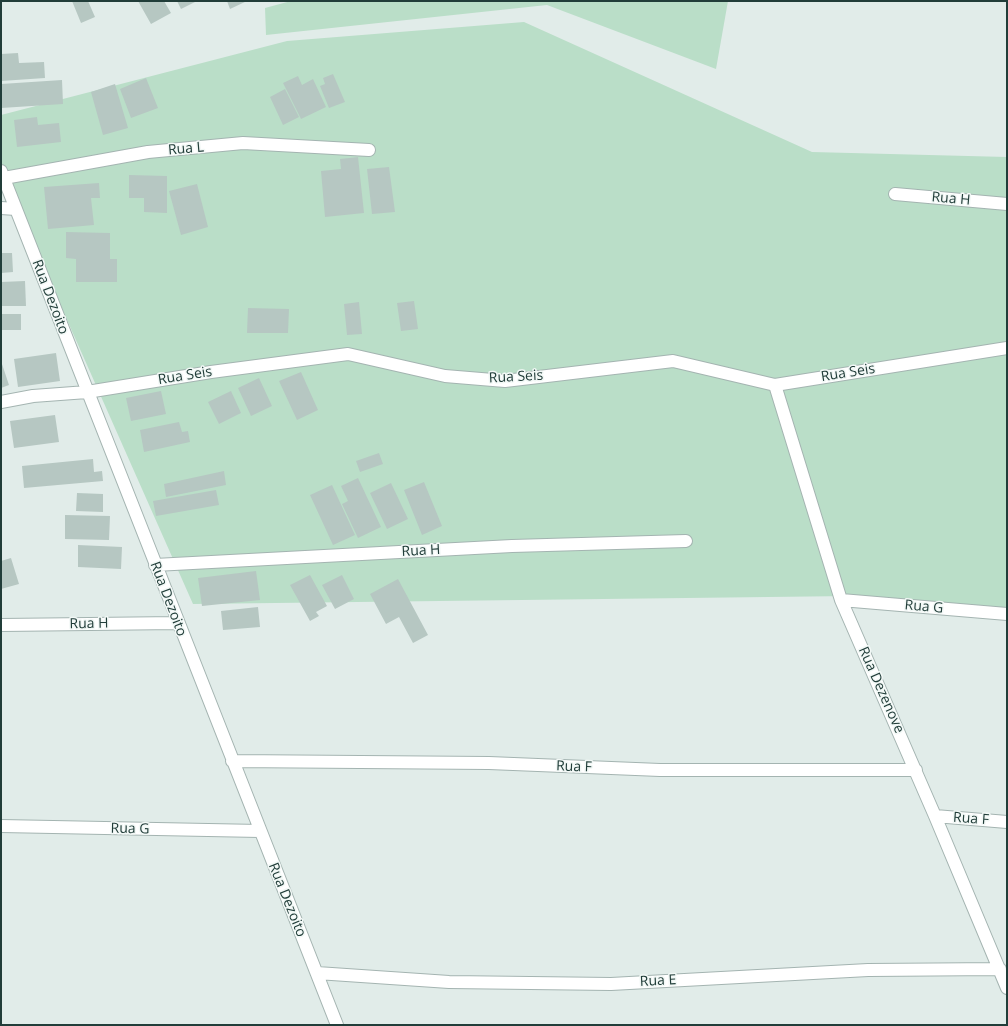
<!DOCTYPE html>
<style>
body{margin:0}
#map{position:relative;width:1008px;height:1026px;overflow:hidden;background:#e1ece9;font-family:"Open Sans",sans-serif}
canvas{display:block}
.frame{position:absolute;inset:0;border:2px solid #213d39;pointer-events:none}
</style>
<div id="map">
<canvas width="1008" height="1026"></canvas>
<div class="frame"></div>
</div>
<script>
const g = document.querySelector('canvas').getContext('2d');
g.lineJoin = 'round';
function fillPath(path, color) {
  g.fillStyle = color;
  g.fill(path, 'evenodd');
}
function stroke(path, color, width, dash) {
  g.strokeStyle = color;
  g.lineWidth = width;
  g.lineCap = dash ? 'butt' : 'round';
  g.setLineDash(dash || []);
  g.stroke(path);
}
function drawText(font, color, halo, rows, align = 'center') {
  g.font = font + ' "Open Sans",sans-serif';
  g.lineWidth = 3;
  g.setLineDash([]);
  g.textBaseline = 'middle';
  g.strokeStyle = halo;
  g.fillStyle = color;
  for (const [text, x, y, turn = 0] of rows) {
    g.save();
    g.translate(x, y);
    g.rotate((+turn || 0) * Math.PI / 180);
    g.textAlign = isNaN(turn) ? turn : align;
    if (halo) g.strokeText(text, 0, 0);
    g.fillText(text, 0, 0);
    g.restore();
  }
}
const green = new Path2D(`
 M 291,1 L 728,1 L 716,69 L 547,5 L 266,35 L 265,8 Z
 M 524,22 L 812,152 L 1007,157 L 1007,613 L 850,596 L 193,604 L 1,171 L 1,115 L 287,41 Z`);
const building = new Path2D(`
 M 72,1 L 88,1 L 95,17 L 81,23 Z
 M 138,1 L 164,1 L 171,13 L 151,24 Z
 M 177,1 L 197,1 L 181,9 Z
 M 227,1 L 247,1 L 230,9 Z
 M 18,53 L 19,63 L 44,62 L 45,78 L 1,81 L 1,54 Z
 M 333,74 L 345,102 L 329,108 L 320,86 L 325,84 L 323,78 Z
 M 298,76 L 302,85 L 313,79 L 326,107 L 301,119 L 283,83 Z
 M 146,78 L 158,108 L 131,118 L 120,89 Z
 M 62,80 L 63,104 L 1,108 L 1,84 Z
 M 115,84 L 128,128 L 103,135 L 91,92 Z
 M 285,89 L 299,117 L 283,125 L 270,97 Z
 M 37,117 L 38,125 L 59,123 L 61,142 L 17,147 L 14,120 Z
 M 358,157 L 364,213 L 325,217 L 321,171 L 341,169 L 340,159 Z
 M 389,167 L 395,212 L 372,214 L 367,169 Z
 M 129,175 L 167,176 L 167,213 L 144,212 L 144,198 L 129,198 Z
 M 99,183 L 100,198 L 91,198 L 94,225 L 48,229 L 44,187 Z
 M 197,184 L 208,227 L 181,235 L 169,191 Z
 M 66,232 L 110,233 L 110,259 L 117,259 L 117,282 L 76,282 L 76,259 L 66,258 Z
 M 1,253 L 12,253 L 13,272 L 1,273 Z
 M 25,281 L 26,306 L 1,306 L 1,282 Z
 M 414,301 L 418,329 L 401,331 L 397,303 Z
 M 359,302 L 362,334 L 347,335 L 344,304 Z
 M 248,308 L 289,309 L 288,333 L 247,333 Z
 M 1,314 L 21,314 L 21,330 L 1,330 Z
 M 56,353 L 60,381 L 18,387 L 14,359 Z
 M 1,361 L 9,385 L 1,388 Z
 M 301,372 L 318,410 L 297,420 L 279,381 Z
 M 259,378 L 272,406 L 251,416 L 238,388 Z
 M 161,391 L 166,414 L 131,421 L 126,398 Z
 M 231,391 L 241,413 L 219,424 L 208,402 Z
 M 55,415 L 59,442 L 14,448 L 10,421 Z
 M 179,422 L 182,432 L 188,431 L 190,442 L 144,452 L 140,430 Z
 M 379,453 L 383,464 L 360,472 L 356,461 Z
 M 93,459 L 94,472 L 102,471 L 103,481 L 24,488 L 22,466 Z
 M 224,471 L 226,485 L 166,497 L 164,484 Z
 M 358,478 L 381,527 L 358,538 L 342,504 L 348,501 L 341,486 Z
 M 424,482 L 442,526 L 422,535 L 404,490 Z
 M 391,483 L 408,519 L 387,529 L 370,493 Z
 M 332,485 L 355,535 L 333,545 L 310,495 Z
 M 216,490 L 219,505 L 156,516 L 153,501 Z
 M 77,493 L 103,494 L 103,512 L 76,511 Z
 M 65,515 L 110,516 L 109,540 L 65,539 Z
 M 78,545 L 122,547 L 121,569 L 78,567 Z
 M 11,558 L 19,584 L 1,589 L 1,561 Z
 M 256,571 L 260,600 L 202,606 L 198,578 Z
 M 310,575 L 327,606 L 316,612 L 319,616 L 310,621 L 290,585 Z
 M 342,575 L 354,599 L 335,609 L 322,585 Z
 M 398,579 L 428,635 L 413,643 L 399,617 L 386,624 L 370,594 Z
 M 258,607 L 260,627 L 223,630 L 221,611 Z`);
const street = new Path2D(`
 M 1,171 L 337,1025
 M 4,178 L 148,152 L 243,143 L 369,150
 M 895,194 L 1007,204
 M 1,208 L 16,209
 M 775,385 L 841,600 L 935,816 L 1007,988
 M 1,402 L 33,396 L 87,392 L 211,372 L 348,354 L 445,376 L 505,381 L 673,361 L 775,385 L 1007,348
 M 155,565 L 512,546 L 686,541
 M 841,600 L 1007,614
 M 1,625 L 178,623
 M 232,761 L 489,763 L 660,770 L 916,770
 M 935,816 L 1007,822
 M 1,826 L 260,831
 M 317,973 L 449,982 L 611,984 L 868,970 L 1000,969`);
const streetNames = [
 ["Rua L",186,149,-5],
 ["Rua H",951,199,5],
 ["Rua Dezoito",50,297,69],
 ["Rua Seis",848,373,-9],
 ["Rua Seis",185,376,-9],
 ["Rua Seis",516,377,-3],
 ["Rua H",421,551,-3],
 ["Rua Dezoito",168,599,69],
 ["Rua G",924,607,5],
 ["Rua H",89,624,-1],
 ["Rua Dezenove",881,690,66],
 ["Rua F",574,767,2],
 ["Rua F",971,819,4],
 ["Rua G",130,829,1],
 ["Rua Dezoito",287,900,68],
 ["Rua E",658,981,-3]
];
fillPath(green, '#badec8');
fillPath(building, '#b6c7c2');
stroke(street, '#a4b4b1', 14);
stroke(street, '#fff', 12);
drawText('14px', '#213d39', '#f2f8f6', streetNames);
</script>
